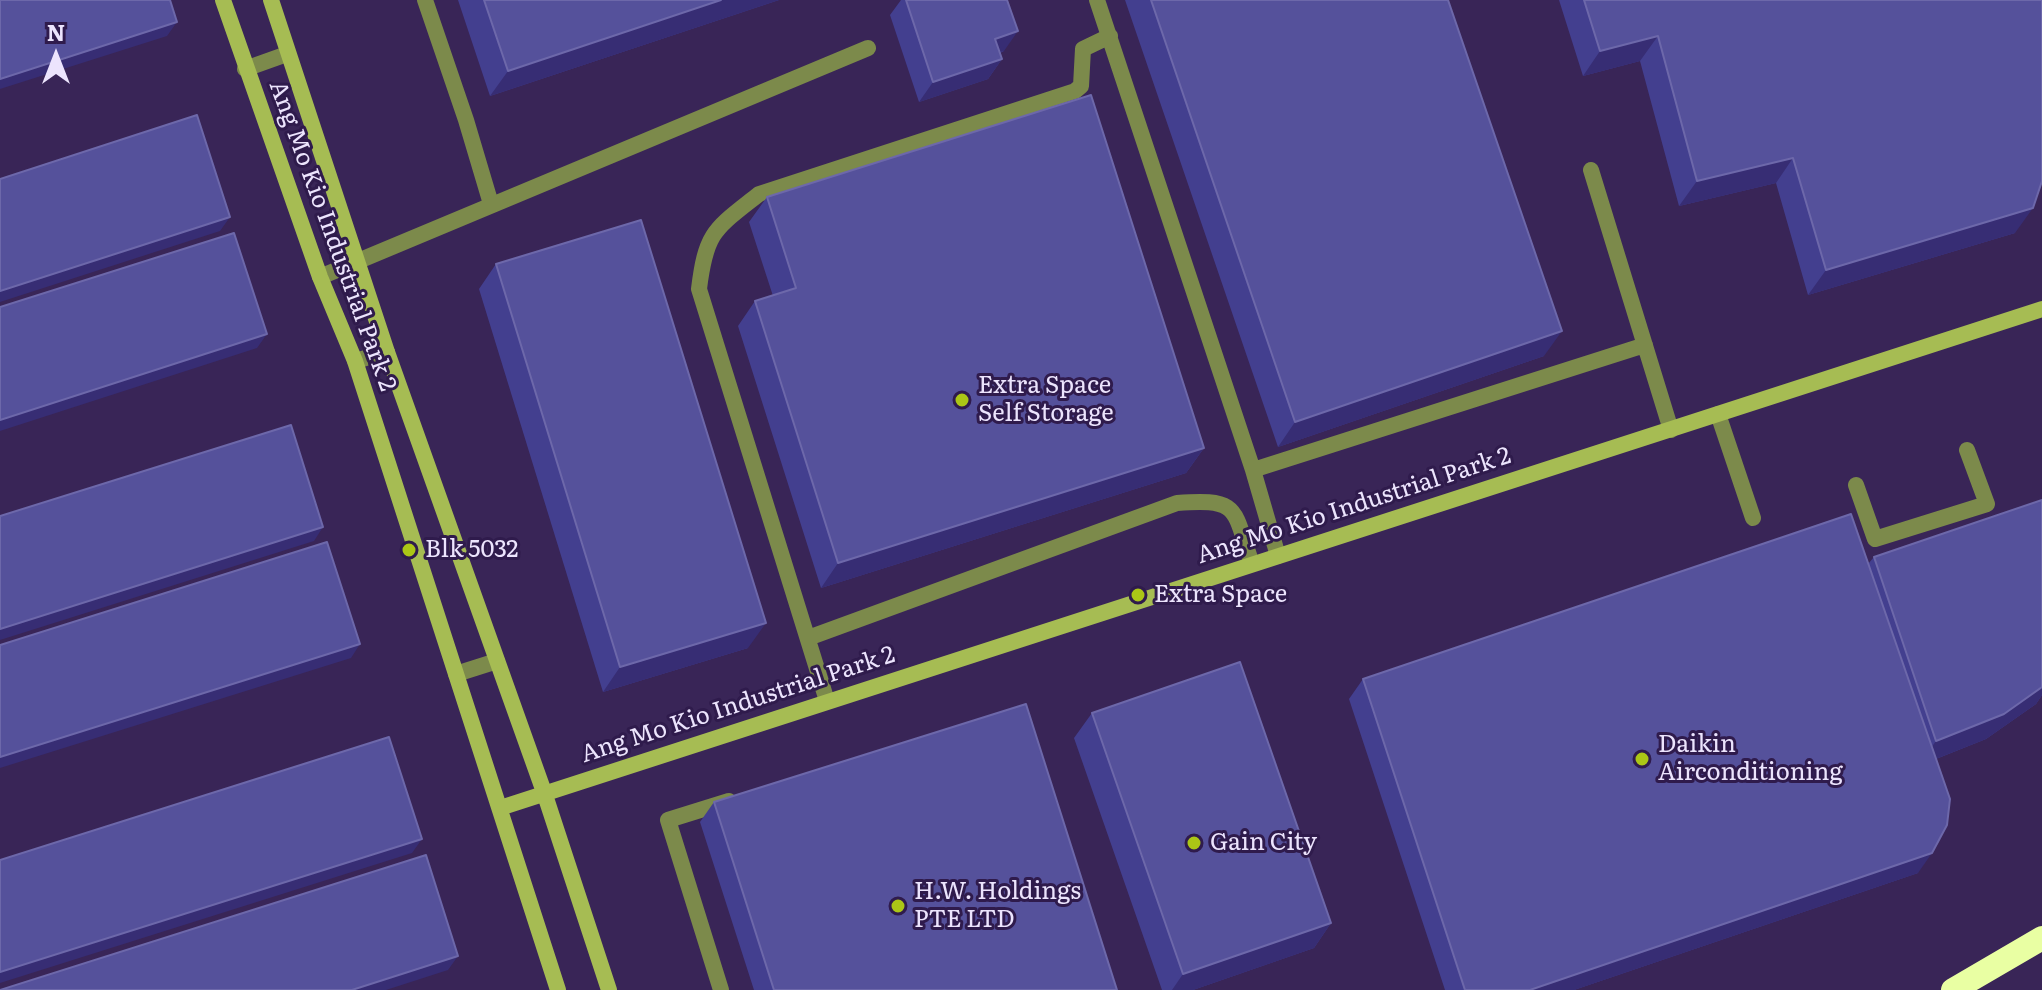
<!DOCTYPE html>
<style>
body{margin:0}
#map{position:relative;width:2042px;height:990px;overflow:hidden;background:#392557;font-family:Literata,serif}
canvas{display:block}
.north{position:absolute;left:16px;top:16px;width:80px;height:80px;-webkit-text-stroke:6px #2f1b4c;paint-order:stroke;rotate:0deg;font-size:22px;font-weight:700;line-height:32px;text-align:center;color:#ece4fd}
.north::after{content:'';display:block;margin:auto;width:28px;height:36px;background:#ece4fd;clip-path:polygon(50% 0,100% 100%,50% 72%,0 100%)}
</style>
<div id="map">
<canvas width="2042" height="990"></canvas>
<div class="north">N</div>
</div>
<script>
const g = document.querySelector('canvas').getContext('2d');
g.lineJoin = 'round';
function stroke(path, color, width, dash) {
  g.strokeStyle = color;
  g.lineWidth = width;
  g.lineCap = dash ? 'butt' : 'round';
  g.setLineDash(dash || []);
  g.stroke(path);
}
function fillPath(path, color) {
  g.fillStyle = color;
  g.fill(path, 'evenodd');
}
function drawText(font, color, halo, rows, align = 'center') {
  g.font = font + ' Literata,serif';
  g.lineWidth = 6;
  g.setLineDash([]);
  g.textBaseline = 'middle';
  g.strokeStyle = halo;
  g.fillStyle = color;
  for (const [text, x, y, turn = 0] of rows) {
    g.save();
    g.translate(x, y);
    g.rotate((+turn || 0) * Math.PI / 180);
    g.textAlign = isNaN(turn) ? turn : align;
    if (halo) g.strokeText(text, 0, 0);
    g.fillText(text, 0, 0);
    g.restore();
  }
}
const lane = new Path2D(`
 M 425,0 L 466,120 L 491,204
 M 1097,0 L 1253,470 L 1278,556
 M 245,69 L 287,54
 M 1591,170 L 1671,430
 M 320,277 L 868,48
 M 355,361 L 387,352
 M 1718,414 L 1753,518
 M 1253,470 L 1645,345
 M 1856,485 L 1875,539 L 1987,504 L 1967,450
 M 808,638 L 1177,503 C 1241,498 1233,509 1252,564
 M 456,674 L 497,661
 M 827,701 L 699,289 C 706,231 715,229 759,194 L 1075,91 L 1081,86 L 1083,49 L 1110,36
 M 721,990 L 668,820 L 729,801`);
const secondary = new Path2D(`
 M 223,0 L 320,277 L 355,361 L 558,990
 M 271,0 L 387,352 L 544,792 L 609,990
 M 500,808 L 2042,309`);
const highway = new Path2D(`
 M 1953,990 L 2042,938`);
const wall = new Path2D(`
 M 458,0 L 779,0 L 490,96 Z
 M 901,0 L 1007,0 L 1004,51 L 1000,53 L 1002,59 L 988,79 L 919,102 L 890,15 Z
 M 1125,0 L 1448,0 L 1544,356 L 1278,447 Z
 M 1559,0 L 2042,0 L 2015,233 L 1808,295 L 1776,183 L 1679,206 L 1640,61 L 1583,76 Z
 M 767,197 L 1204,448 L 1186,473 L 821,588 L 738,326 L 755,301 L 773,296 L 749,222 Z
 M 496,264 L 748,648 L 603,692 L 479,289 Z
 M 2042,500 L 2042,695 L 2036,704 L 1986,739 L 1936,759 L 1918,873 L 1574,990 L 1445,990 L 1349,699 L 1363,679 L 1868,564 L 1874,557 Z
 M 1092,713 L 1331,923 L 1314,948 L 1193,990 L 1162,990 L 1074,738 Z
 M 714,802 L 1117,990 L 754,990 L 700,822 Z`);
const shadedWall = new Path2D(`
 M 721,0 L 779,0 L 490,96 L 508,71 Z
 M 177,22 L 167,36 L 0,89 L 0,79 Z
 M 1018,31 L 1004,51 L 981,58 L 995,39 Z
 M 1658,36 L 1640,61 L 1583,76 L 1600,51 Z
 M 1002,59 L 988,79 L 919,102 L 933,82 Z
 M 1793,158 L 1776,183 L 1679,206 L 1697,181 Z
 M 2033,208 L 2015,233 L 1808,295 L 1826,270 Z
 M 230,217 L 220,231 L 0,302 L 0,291 Z
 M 1562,331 L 1544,356 L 1278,447 L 1295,422 Z
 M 267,334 L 257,348 L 0,431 L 0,420 Z
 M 1204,448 L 1186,473 L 821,588 L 838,563 Z
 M 323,527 L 314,541 L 0,640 L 0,629 Z
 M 766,623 L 748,648 L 603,692 L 620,667 Z
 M 360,644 L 351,658 L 0,768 L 0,757 Z
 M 2042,687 L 2042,695 L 2036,704 L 1986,739 L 1918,766 L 1936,741 Z
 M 422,839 L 412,853 L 0,983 L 0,972 Z
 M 1932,853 L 1918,873 L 1574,990 L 1530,990 Z
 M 1331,923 L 1314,948 L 1193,990 L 1172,990 L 1183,974 Z
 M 458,956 L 448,970 L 386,990 L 352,990 Z`);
const building = new Path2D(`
 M 0,0 L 170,0 L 177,22 L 0,79 Z
 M 484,0 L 721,0 L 508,71 Z
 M 906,0 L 1007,0 L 1018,31 L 995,39 L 1002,59 L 933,82 Z
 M 1151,0 L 1448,0 L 1562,331 L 1295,422 Z
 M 1584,0 L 2042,0 L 2042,181 L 2033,208 L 1826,270 L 1793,158 L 1697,181 L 1658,36 L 1600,51 Z
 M 1091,95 L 1204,448 L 838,563 L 755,301 L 796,288 L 767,197 Z
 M 197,115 L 230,217 L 0,291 L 0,179 Z
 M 641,220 L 766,623 L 620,667 L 496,264 Z
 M 234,233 L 267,334 L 0,420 L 0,307 Z
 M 291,425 L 323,527 L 0,629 L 0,516 Z
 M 2042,500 L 2042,687 L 2004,714 L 1936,741 L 1874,557 Z
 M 1851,514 L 1950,799 L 1947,825 L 1932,853 L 1530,990 L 1465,990 L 1363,679 Z
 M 327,542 L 360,644 L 0,757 L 0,645 Z
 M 1240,662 L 1331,923 L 1183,974 L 1092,713 Z
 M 1026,704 L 1117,990 L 774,990 L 714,802 Z
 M 389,737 L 422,839 L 0,972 L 0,860 Z
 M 426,855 L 458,956 L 352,990 L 0,990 Z`);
const markers = [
 [962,400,8,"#abc616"],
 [409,550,8,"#abc616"],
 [1138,595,8,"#abc616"],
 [1642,759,8,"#abc616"],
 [1194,843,8,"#abc616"],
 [898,906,8,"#abc616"]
];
const streetNames = [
 ["Ang Mo Kio Industrial Park 2",332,236,70],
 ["Ang Mo Kio Industrial Park 2",1354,506,-18],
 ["Ang Mo Kio Industrial Park 2",738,705,-18]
];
const poiNames = [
 ["Extra Space",978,386],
 ["Self Storage",978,414],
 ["Blk 5032",425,550],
 ["Extra Space",1154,595],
 ["Daikin",1658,745],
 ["Airconditioning",1658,773],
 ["Gain City",1210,843],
 ["H.W. Holdings",914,892],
 ["PTE LTD",914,920]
];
stroke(lane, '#7c8a4b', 16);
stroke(secondary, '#a6bc53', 16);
stroke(highway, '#e9ffa3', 24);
fillPath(wall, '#433f8f');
fillPath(shadedWall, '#372d74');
fillPath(building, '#55519b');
stroke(building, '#6d68aa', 2);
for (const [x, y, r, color] of markers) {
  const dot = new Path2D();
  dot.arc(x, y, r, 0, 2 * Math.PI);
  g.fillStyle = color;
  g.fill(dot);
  stroke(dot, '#2f1b4c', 3);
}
drawText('24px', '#ece4fd', '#2f1b4c', streetNames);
drawText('24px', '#ece4fd', '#2f1b4c', poiNames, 'left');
</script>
